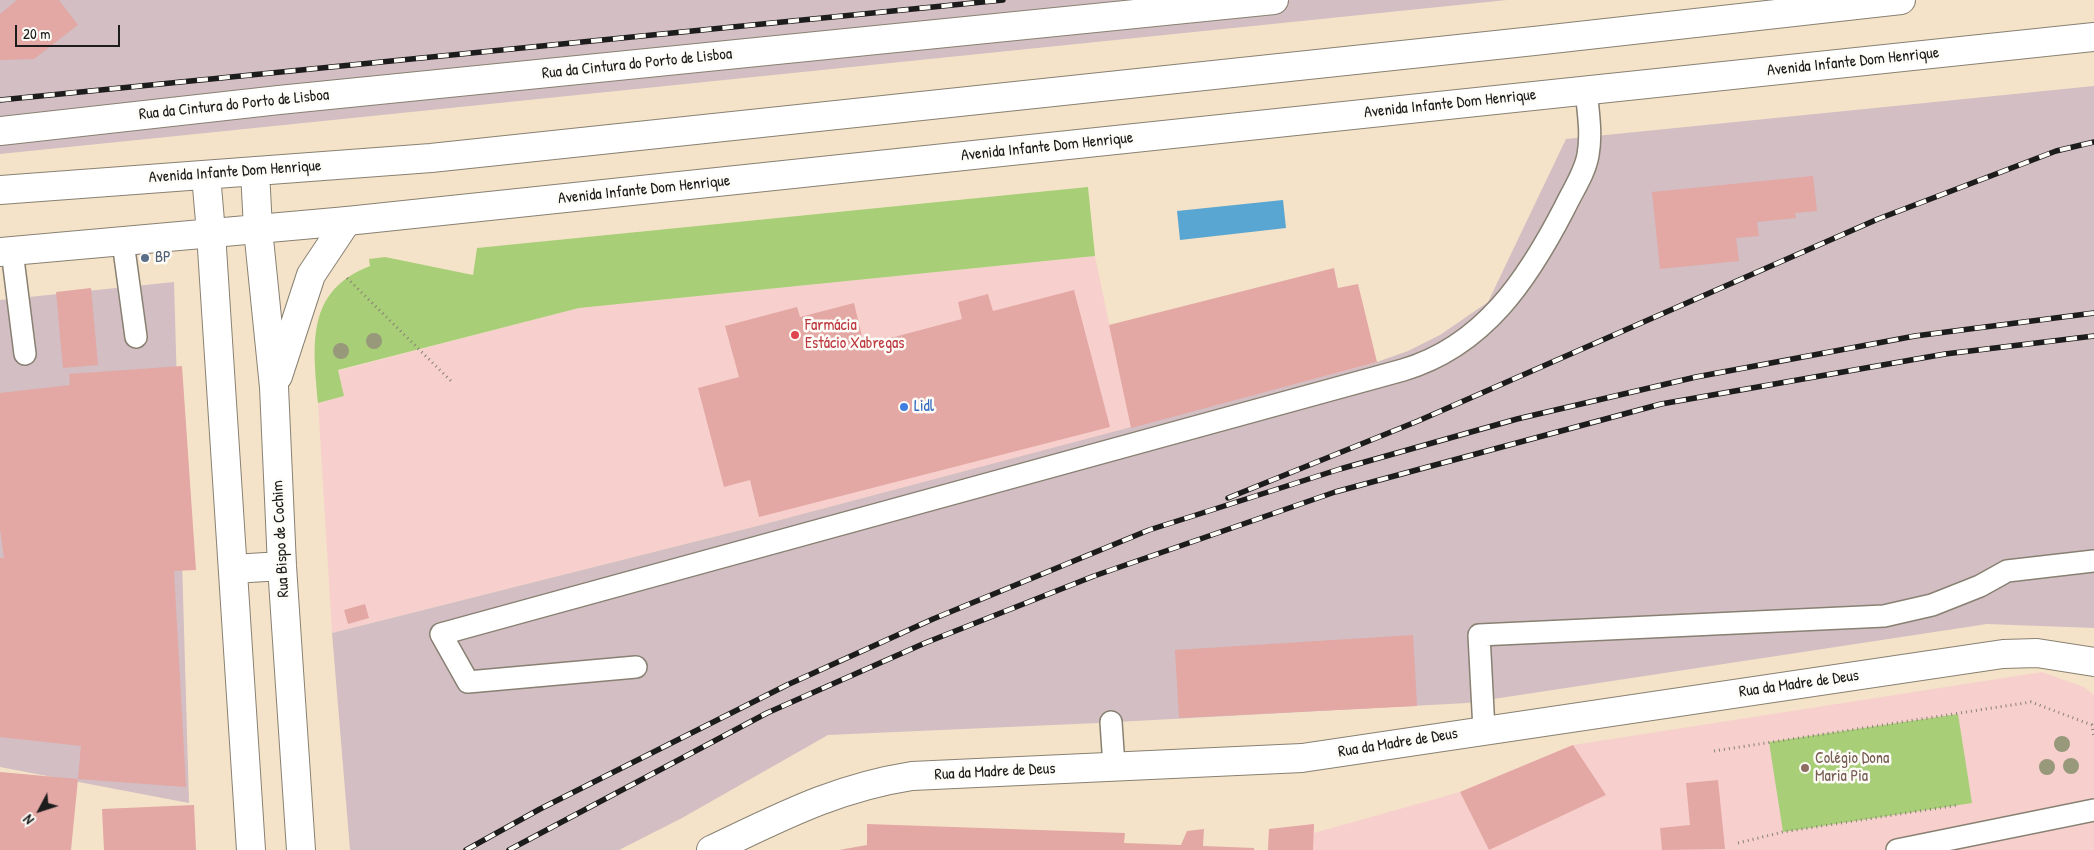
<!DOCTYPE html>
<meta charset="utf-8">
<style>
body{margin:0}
#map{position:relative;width:2094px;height:850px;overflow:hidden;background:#f4e3c8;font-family:"Patrick Hand",sans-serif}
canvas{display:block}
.north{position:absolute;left:15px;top:785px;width:50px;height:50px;-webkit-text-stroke:4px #fdfcf7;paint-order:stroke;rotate:230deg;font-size:14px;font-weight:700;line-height:20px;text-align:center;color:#1c1c1c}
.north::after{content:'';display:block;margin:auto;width:18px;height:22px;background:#1c1c1c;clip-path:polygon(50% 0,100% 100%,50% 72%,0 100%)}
.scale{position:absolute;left:15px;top:25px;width:105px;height:22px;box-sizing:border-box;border:2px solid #1c1c1c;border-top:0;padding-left:6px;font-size:15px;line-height:18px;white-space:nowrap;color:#1c1c1c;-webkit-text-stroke:4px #fdfcf7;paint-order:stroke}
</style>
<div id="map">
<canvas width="2094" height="850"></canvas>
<div class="north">N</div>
<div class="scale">20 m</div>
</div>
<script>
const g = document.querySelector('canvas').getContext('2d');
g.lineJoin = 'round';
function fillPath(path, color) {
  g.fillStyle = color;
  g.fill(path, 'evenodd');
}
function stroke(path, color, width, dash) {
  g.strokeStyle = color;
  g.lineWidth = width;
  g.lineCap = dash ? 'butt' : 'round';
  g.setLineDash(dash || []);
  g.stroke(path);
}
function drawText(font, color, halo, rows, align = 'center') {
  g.font = font + ' "Patrick Hand",sans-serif';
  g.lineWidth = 5;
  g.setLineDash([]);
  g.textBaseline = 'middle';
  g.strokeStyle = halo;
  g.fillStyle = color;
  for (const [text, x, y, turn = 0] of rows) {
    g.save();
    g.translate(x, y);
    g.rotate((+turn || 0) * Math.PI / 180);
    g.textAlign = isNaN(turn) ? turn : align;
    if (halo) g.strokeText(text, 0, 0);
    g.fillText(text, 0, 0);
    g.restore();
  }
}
const built = new Path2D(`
 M 1095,256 L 1131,428 L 761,525 L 332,633 L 318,403 L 344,396 L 337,371 L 579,308 Z
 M 2042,672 L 2084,687 L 2094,695 L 2094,850 L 1268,850 L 1269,829 L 1314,824 L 1314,833 L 1460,792 L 1573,745 Z`);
const industrial = new Path2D(`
 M 0,0 L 1507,0 L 0,154 Z
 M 2094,86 L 2094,628 L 1987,624 L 1467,703 L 1098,723 L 828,735 L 682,818 L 619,850 L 350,850 L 332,633 L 761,525 L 1377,362 L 1408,351 L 1440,335 L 1488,302 L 1566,139 Z
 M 174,282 L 189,803 L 0,767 L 0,300 Z`);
const green = new Path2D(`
 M 1088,187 L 1095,256 L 579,308 L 338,370 L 344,396 L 318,403 C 313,345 305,291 370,266 L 369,259 L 385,257 L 473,275 L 477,248 Z
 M 1958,714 L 1972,803 L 1783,832 L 1769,742 Z`);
const water = new Path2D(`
 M 1283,200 L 1286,228 L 1180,240 L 1177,211 Z`);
const building = new Path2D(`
 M 17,0 L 59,0 L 78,25 L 34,59 L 0,60 L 0,14 Z
 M 1813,176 L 1817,211 L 1795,213 L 1796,218 L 1757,222 L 1759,236 L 1736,238 L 1739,261 L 1660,269 L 1652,192 Z
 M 1334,268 L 1338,288 L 1358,284 L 1377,362 L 1131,428 L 1109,325 Z
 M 91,288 L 98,365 L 63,368 L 56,292 Z
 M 1074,290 L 1110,427 L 759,517 L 750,480 L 724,487 L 698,388 L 739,377 L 725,326 L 797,307 L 800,317 L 854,303 L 864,345 L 962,319 L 958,302 L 988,294 L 993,311 Z
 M 182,366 L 196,570 L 174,571 L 186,787 L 78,779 L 81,746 L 0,737 L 0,558 L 4,558 L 0,529 L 0,393 L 70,385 L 69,374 Z
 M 365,604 L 369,618 L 348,624 L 344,610 Z
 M 1413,635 L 1417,706 L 1179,718 L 1175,650 Z
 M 1573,745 L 1606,795 L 1489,850 L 1460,792 Z
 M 0,772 L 78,779 L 71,850 L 0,850 Z
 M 1718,780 L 1725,849 L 1662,850 L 1660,828 L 1690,825 L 1686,783 Z
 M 194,805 L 196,850 L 104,850 L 102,809 Z
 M 867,824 L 1125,833 L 1124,843 L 1181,845 L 1187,831 L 1204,829 L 1203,846 L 1254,848 L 1254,850 L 839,850 L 867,845 Z
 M 1314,824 L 1313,850 L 1268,850 L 1269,829 Z`);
const path = new Path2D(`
 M 347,278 L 452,382
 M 1714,751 L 2031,702 L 2092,725 L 2094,738
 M 1738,843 L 1783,832 L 1959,805`);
const lane = new Path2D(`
 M 123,242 L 136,337
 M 12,251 L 25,354
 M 636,667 L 468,682 L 441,634 L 1403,370 C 1484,346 1528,279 1565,207 C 1573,190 1585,173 1588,155 C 1592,134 1588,111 1586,90
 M 1111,722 L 1114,766
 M 1484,730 L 1479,635 L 1884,616 L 1932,605 L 1980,586 L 2007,571 L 2094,561
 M 1897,850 L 2094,810`);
const street = new Path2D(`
 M 0,131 L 279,100 L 1274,0`);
const secondary = new Path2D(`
 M 258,229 L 274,387 L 282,566 L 301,850
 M 211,233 L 251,850
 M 278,376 L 311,275 L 347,221
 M 233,569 L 282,566
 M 711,850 C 781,817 835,788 912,776 L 1302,758 L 2003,654 L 2037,653 L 2094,662`);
const primary = new Path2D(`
 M 255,171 L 258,229
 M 206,175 L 211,233
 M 0,190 L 431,158 L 1534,41 L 1901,0
 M 0,252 L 347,221 L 2094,37`);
const rail = new Path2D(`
 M 0,100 L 1003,0
 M 1228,498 L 1418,421 L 1878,219 L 2056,151 L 2094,142
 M 466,850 L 540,809 L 787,685 L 933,619 L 1149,530 L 1340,469 L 1517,419 L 1696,377 L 1915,336 L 2094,313
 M 509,850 L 767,713 L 925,643 L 1094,576 L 1335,492 L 1661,404 L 1945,354 L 2094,336`);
const trees = [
 [374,341],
 [341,351],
 [2062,744],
 [2071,766],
 [2047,767]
];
const markers = [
 [145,258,5,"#5c6f8a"],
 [795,335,5,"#e0444e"],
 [904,407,5,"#3f7fe0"],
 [1805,768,5,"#8d6e63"]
];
const streetNames = [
 ["Avenida Infante Dom Henrique",1853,62,-6],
 ["Rua da Cintura do Porto de Lisboa",637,64,-6],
 ["Avenida Infante Dom Henrique",1450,104,-6],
 ["Rua da Cintura do Porto de Lisboa",234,105,-6],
 ["Avenida Infante Dom Henrique",1047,147,-6],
 ["Avenida Infante Dom Henrique",235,172,-4],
 ["Avenida Infante Dom Henrique",644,190,-6],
 ["Rua Bispo de Cochim",281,539,-93],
 ["Rua da Madre de Deus",1799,684,-8],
 ["Rua da Madre de Deus",1398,743,-9],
 ["Rua da Madre de Deus",995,772,-3]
];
const serviceNames = [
 ["BP",155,258]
];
const healthNames = [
 ["Farmácia",805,326],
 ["Estácio Xabregas",805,344]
];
const shopNames = [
 ["Lidl",914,407]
];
const educationNames = [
 ["Colégio Dona",1815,759],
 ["Maria Pia",1815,777]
];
fillPath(built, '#f7d0cd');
fillPath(industrial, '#d2bec3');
fillPath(green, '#a8ce78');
fillPath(water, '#59a6d2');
fillPath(building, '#e3a7a4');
stroke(lane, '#888072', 24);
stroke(street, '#888072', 30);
stroke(secondary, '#888072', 30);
stroke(primary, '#888072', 30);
stroke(path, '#888072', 3, [1, 4]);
stroke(lane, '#fff', 21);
stroke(street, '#fff', 28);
stroke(secondary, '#fff', 28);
stroke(primary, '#fff', 28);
stroke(rail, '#1c1c1c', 5.5);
stroke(rail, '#fdfcf7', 4, [11]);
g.fillStyle = '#98987b';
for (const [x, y] of trees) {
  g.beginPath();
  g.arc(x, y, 8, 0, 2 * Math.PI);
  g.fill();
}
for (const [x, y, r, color] of markers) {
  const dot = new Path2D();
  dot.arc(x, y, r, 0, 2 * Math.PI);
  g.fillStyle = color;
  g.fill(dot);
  stroke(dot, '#fdfcf7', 2);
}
drawText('16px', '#1c1c1c', '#fdfcf7', streetNames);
drawText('16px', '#4e5e75', '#fdfcf7', serviceNames, 'left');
drawText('16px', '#be3a42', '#fdfcf7', healthNames, 'left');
drawText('16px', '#366cbe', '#fdfcf7', shopNames, 'left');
drawText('16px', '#785e54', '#fdfcf7', educationNames, 'left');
</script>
